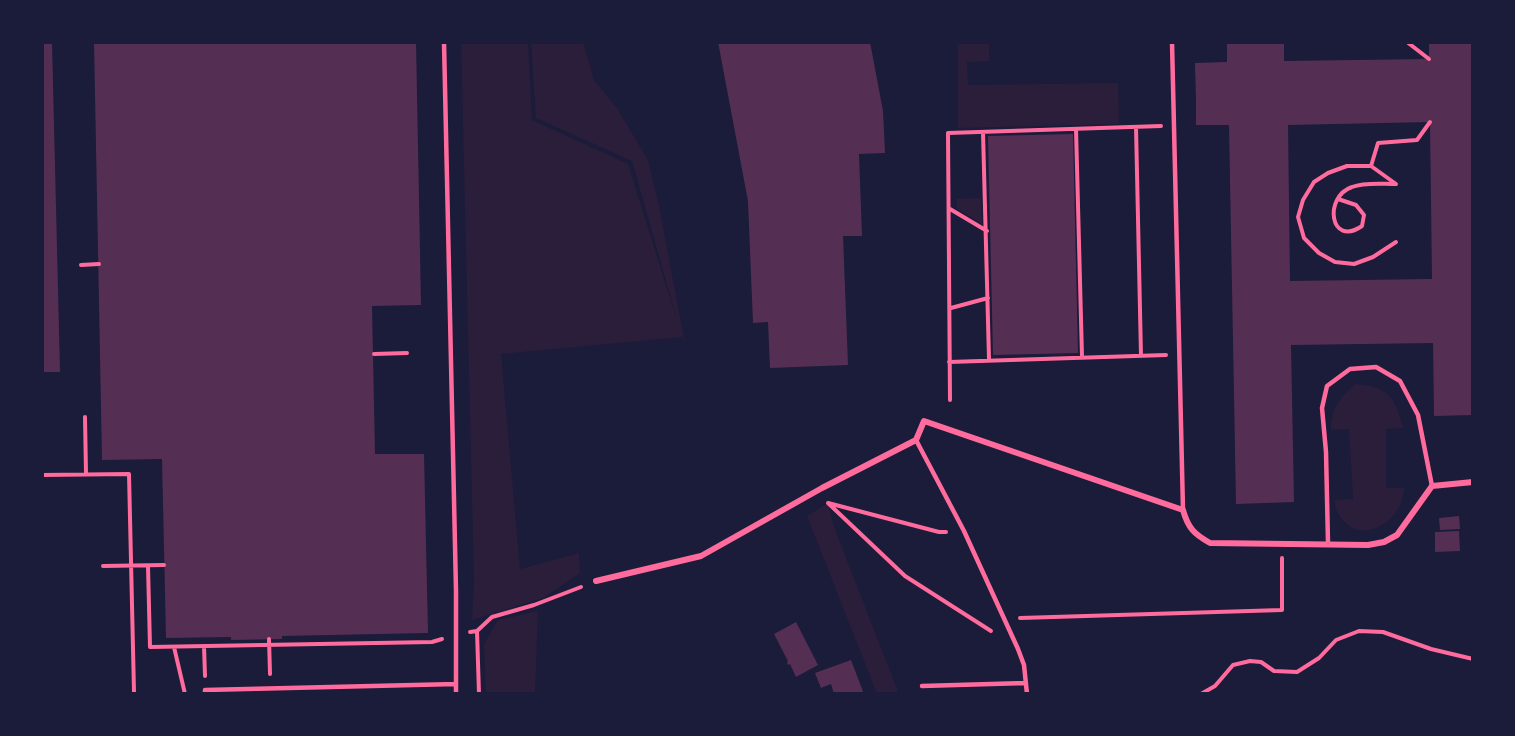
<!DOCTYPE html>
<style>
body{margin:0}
#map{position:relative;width:1515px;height:736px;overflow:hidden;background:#1b1b3a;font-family:"Open Sans",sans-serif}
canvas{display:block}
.frame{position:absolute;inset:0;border:44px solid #1b1b3a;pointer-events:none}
</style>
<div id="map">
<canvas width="1515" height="736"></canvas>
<div class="frame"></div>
</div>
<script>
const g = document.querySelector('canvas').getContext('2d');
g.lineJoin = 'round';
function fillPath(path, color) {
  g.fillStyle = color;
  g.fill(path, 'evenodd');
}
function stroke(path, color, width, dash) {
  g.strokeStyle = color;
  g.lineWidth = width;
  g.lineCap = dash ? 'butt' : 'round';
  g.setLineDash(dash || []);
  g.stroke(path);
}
const green = new Path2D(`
 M 461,42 L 528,42 L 532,120 L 628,164 L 677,320 L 632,161 L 536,118 L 531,42 L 583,42 L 594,80 L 617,108 L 648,160 L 659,205 L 685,344 L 682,337 L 501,354 L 520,569 L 579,553 L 580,573 L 543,598 L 472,620 L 474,581 Z
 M 958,42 L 989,42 L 989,61 L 967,62 L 968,85 L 1118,83 L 1119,124 L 958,128 Z
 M 981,198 L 982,224 L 957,209 L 957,199 Z
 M 1355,384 C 1388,386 1396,398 1403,428 L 1386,429 L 1386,488 L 1404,488 C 1402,531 1344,551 1334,500 L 1353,499 L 1349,429 L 1331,430 C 1330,411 1341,396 1355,384 Z
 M 828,503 L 834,527 L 899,694 L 877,694 L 807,516 Z
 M 538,611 L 535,694 L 486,694 L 484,644 L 498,620 Z`);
const building = new Path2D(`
 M 42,42 L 52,42 L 60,372 L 42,372 Z
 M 94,42 L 416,42 L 421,305 L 372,306 L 375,454 L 424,454 L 428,633 L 282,636 L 282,639 L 231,640 L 231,637 L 166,638 L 162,459 L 102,460 Z
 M 718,42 L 870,42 L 883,111 L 885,153 L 859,154 L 862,236 L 843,236 L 848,365 L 770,368 L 768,322 L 753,323 L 748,201 Z
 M 1227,42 L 1284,42 L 1284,61 L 1429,59 L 1429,42 L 1473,42 L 1473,415 L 1434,416 L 1433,343 L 1291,345 L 1294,502 L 1236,504 L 1229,125 L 1196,125 L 1196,101 L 1195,63 L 1227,62 ZM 1430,122 L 1432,279 L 1290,281 L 1288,125 Z
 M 1073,134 L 1078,353 L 993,355 L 988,136 Z
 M 1459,516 L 1460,529 L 1440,530 L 1439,518 Z
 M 1459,531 L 1460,551 L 1435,552 L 1435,532 Z
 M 796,622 L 818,665 L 796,677 L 790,664 L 788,665 L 787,662 L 788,661 L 774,634 Z
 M 851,660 L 864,694 L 834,694 L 831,684 L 821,688 L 815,673 Z`);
const path = new Path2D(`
 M 1407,42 L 1429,59
 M 1136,127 L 1141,356
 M 1076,129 L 1082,357
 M 983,132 L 989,359
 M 1371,166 L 1378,143 L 1417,140 L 1430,122
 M 1338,199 L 1356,205 L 1364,215 L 1362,226 C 1330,248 1323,197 1352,187 C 1365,182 1382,184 1395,184
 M 950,209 L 987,231
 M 1396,242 L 1373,257 L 1354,264 L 1335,262 L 1319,253 L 1304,238 L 1298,217 L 1303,200 L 1314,182 L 1328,173 L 1347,166 L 1371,166 L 1396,184
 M 81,265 L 99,264
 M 951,308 L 988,298
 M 374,354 L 407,353
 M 949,362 L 1166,355
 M 950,400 L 948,133 L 1161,126
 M 85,417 L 86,474
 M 42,475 L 129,474 L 134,692
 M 828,503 L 905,576 L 991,631
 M 828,503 L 939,532 L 946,532
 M 103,566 L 164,565
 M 148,566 L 150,647 L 432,642 L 442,639
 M 1020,618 L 1282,610 L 1282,558
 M 477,631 L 479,694
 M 470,632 L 477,631 L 492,617 L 534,605 L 581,587
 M 269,639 L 270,674
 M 204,646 L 205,676
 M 174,647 L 185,694
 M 1201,694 L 1215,686 L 1233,665 L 1250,661 L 1261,662 L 1274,671 L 1297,672 L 1319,658 L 1336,640 L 1359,631 L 1383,632 L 1431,649 L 1473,659`);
const service = new Path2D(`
 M 444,42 L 456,591 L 456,694
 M 1172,42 L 1183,510
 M 916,440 L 964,531 L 1018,649 L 1024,665 L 1027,694
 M 1328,543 L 1326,452 L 1322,408 L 1327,386 L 1350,369 L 1376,367 L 1400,381 L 1418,415 L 1432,486
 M 922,686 L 1026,683
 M 205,694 L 205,690 L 456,684`);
const minor = new Path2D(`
 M 596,581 L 701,556 L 822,488 L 916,440 L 924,421 L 1183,510 C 1188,528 1194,534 1210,543 L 1368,545 L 1384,542 L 1397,535 L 1432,486 L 1473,482`);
fillPath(green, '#2a1e3b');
fillPath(building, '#542f53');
stroke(path, '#ff6b9d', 4);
stroke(service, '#ff6b9d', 4.5);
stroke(minor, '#ff6b9d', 6);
</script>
